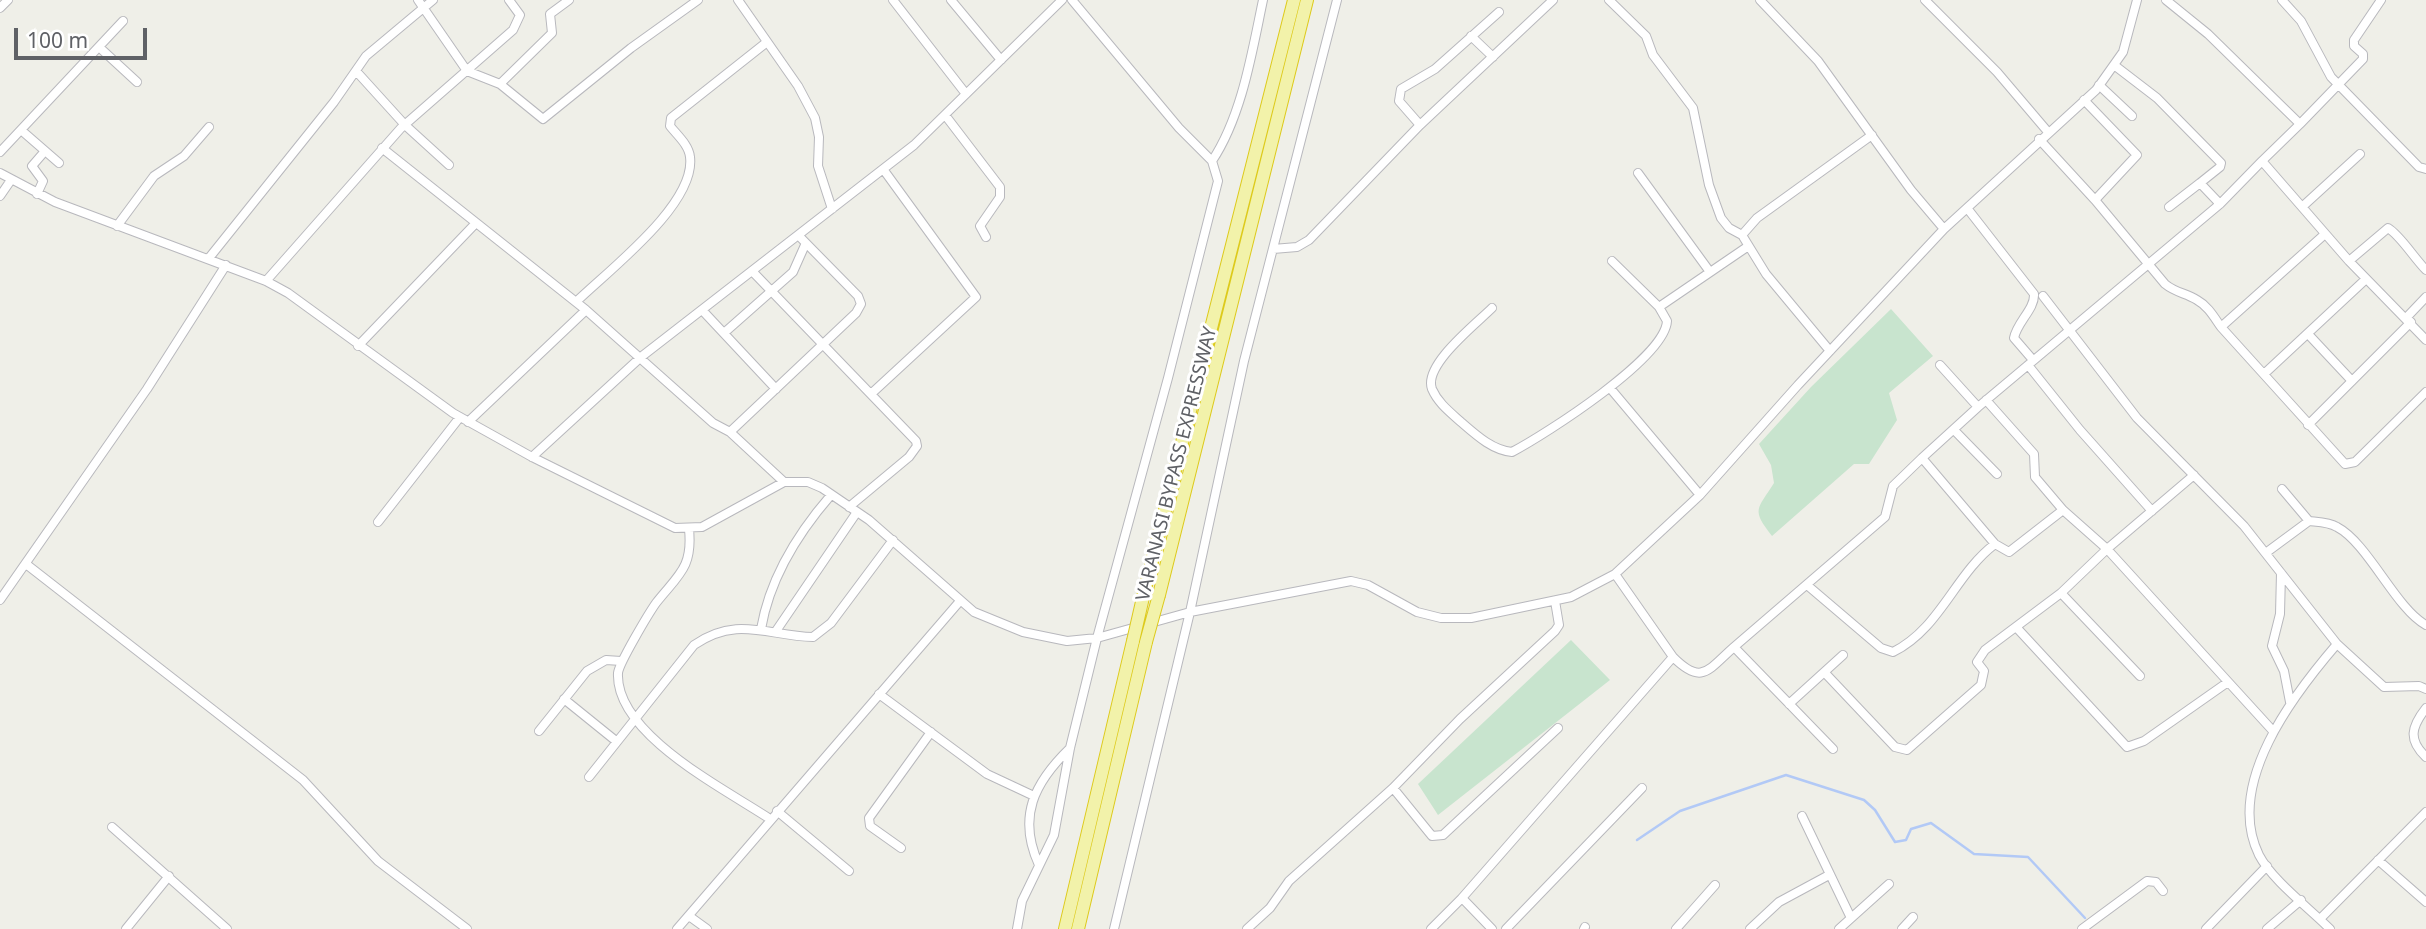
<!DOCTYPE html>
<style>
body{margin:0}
#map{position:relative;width:2426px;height:929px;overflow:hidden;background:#efefe8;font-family:"Noto Sans",sans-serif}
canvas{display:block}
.scale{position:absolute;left:14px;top:28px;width:133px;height:32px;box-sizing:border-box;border:4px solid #5f6166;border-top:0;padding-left:9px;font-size:21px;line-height:24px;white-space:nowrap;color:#5f6166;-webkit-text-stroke:5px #fff;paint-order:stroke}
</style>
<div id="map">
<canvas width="2426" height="929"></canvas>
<div class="scale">100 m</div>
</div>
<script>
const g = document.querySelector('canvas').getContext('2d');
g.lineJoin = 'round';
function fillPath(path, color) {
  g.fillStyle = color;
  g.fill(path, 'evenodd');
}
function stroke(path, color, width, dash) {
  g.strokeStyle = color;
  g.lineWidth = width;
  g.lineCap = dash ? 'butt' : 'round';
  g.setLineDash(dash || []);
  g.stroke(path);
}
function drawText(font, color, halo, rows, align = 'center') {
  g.font = font + ' "Noto Sans",sans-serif';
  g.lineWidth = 6;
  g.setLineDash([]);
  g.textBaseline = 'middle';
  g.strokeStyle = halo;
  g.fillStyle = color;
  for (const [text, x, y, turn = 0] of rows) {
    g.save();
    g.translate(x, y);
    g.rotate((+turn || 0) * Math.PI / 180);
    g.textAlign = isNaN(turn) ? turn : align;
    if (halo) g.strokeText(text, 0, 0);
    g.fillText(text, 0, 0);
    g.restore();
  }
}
const green = new Path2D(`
 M 1891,309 L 1933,356 L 1889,393 L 1897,420 L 1869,464 L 1854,464 L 1772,536 C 1751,509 1757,510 1774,483 L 1771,465 L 1759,444 L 1811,387 Z
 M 1571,640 L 1610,680 L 1438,815 L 1418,784 Z`);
const stream = new Path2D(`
 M 1637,840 L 1680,811 L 1786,775 L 1864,800 L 1875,810 L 1895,842 L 1906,840 L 1911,829 L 1931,823 L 1974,854 L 2028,857 L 2085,918`);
const minor = new Path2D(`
 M 418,0 L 467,71 L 500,84 L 543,119 L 631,48 L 698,0
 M 738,0 L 798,86 L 815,118 L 819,137 L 818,166 L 832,209
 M 893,0 L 966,94
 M 951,0 L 1001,60
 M 1609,0 L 1646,36 L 1653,55 L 1693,108 L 1709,185 L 1721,218 L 1729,228 L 1742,235
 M 1760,0 L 1818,61 L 1911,190 L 1944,229
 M 1925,0 L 1997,72 L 2048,132
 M 2166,0 L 2208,34 L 2300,124 L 2262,161 L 2349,261 L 2426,340
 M 2282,0 L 2301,21 L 2331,77 L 2419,167 L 2426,169
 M 0,8 L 8,0
 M 1471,36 L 1493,57
 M 99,47 L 137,82
 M 2114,65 L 2157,98 L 2221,163 L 2220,167 L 2200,183 L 2220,204 L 2262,161
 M 356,71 L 405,125 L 449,165
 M 500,84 L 552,33 L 550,14 L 569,0
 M 2099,85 L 2132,116
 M 2084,100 L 2137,155 L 2095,200
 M 945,115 L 1000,187 L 1000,197 L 980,226 L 986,237
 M 2300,124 L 2363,59 L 2363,54 L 2354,46 L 2354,40 L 2381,0
 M 1420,125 L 1399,101 L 1401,89 L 1435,69 L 1499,12
 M 21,130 L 59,163
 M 2039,139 L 2095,200 L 2165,284 C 2176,293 2186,293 2197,300 C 2208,306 2214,317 2221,327
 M 382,148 L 586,310 L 713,423 L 730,432
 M 0,152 L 123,21
 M 1212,161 C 1242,116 1252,52 1263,0
 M 0,173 L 55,202 L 266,281 L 288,293 L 453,413 L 532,457 L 675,528 L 702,527 L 784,482 L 808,482 L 822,488 L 869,520 L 974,612 L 1023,632 L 1067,641 L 1097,638 L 1190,612 L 1351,581 L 1368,585 L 1417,612 L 1441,618 L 1471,618 L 1571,597 L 1615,574 L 1700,495 L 1798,385 L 1944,229 L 2096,90 L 2123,52 L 2137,0
 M 1638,173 L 1710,272
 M 37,194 L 43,181 L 32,166 L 45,151
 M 0,196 L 11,180
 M 2169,207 L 2200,183
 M 2302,207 L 2360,154
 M 1967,208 L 2034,294 C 2035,309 2017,322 2014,338 L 2033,360
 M 117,226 L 154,176 L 184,156 L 209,127
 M 2325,234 L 2221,327 L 2345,464 L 2355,462 L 2426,392
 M 1273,249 L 1297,247 L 1309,240 L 1420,125 L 1553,0
 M 209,258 L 334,102 L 366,56 L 433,0
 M 2349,261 L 2388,228 C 2400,235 2414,258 2426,270
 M 752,271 L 916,441 L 917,446 L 909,457 L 849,507
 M 266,281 L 401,128 L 513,30 L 520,15 L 509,0
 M 2043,296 L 2137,418 L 2244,526 L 2337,644 L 2384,687 L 2419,686 L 2426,689
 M 576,302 C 609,270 696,204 690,157 C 689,145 677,135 670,126 L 671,118 L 767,42
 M 1659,307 L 1747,247
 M 1492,308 C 1476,324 1423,365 1432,389 C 1438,403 1450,412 1461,422 C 1476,435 1492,450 1512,452 C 1546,434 1665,358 1667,321 L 1659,307 L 1612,261
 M 702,310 L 776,389
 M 2406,318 L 2426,297
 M 724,333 L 793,272 L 805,245
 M 2308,334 L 2352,381
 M 358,346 L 475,224
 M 1830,351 L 1766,274 L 1742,235 L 1757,218 L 1872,135
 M 1940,365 L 1978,407
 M 2028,365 L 2080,430 L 2152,511
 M 2264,374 L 2366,279
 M 1610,388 L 1700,495
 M 872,393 L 976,297 L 883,169
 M 1986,400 L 2034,454 L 2035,477 L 2063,510 L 2107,549 L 2061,593 L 2140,676
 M 468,422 L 586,310
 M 2308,425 L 2411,322
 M 1954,430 L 1997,474
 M 532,457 L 641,357 L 914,145 L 1062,0
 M 1922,458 L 1995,544
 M 2194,475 L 2107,549 L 2273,731
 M 784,482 L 730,432 L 856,313 L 861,304 L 858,296 L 798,235
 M 2282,489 L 2309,521
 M 378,522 L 460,417
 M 689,529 C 693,568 678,575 656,603 C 649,613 619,663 618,673 C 615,734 725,789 770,819
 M 2267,552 L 2309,521 C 2318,522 2329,522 2337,527 C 2368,543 2396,609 2426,625
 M 26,564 L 303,780 L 378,861 L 467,929
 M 2281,573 L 2280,614 L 2272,646 L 2284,671 L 2290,702
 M 1807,585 L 1881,648 L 1893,652 C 1940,629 1955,574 1995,544 L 2009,552 L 2063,510
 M 0,600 L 147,389 L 226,265
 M 2016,627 L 2127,747 L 2144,741 L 2228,682
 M 761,629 C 770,577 798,533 831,495
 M 776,631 L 857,512
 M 1734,647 L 1885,517 L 1893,486 L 1922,458 L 1978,407 L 2220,204
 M 1673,657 C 1702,686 1708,670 1734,647 L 1833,749
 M 1825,673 L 1895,747 L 1907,750 L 1981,685 L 1984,671 L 1977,662 L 1985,650 L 2061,593
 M 879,694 L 987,774 L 1034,796
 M 564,699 L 616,741
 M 1789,704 L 1843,655
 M 2426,708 C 2411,727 2408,740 2426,757
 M 539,731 L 587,671 L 606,660 L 621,661
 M 589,777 L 694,645 C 737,615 768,636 813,637 L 831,623 L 893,540
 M 1393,788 L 1432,836 L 1443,835 L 1558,728
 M 777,811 L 849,871
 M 1802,816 L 1851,918
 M 112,827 L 227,929
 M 901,848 L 870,826 L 869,818 L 931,732
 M 2378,860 L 2426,902
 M 1039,865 C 1017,817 1034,783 1070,748
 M 689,916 L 707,929
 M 2320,919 L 2426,812
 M 126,929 L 169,876
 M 677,929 L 960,601
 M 1017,929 L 1022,901 L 1054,835 L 1070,748 L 1097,638 L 1168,378 L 1218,181 L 1212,161 L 1179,128 L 1072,0
 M 1114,929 L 1190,612 L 1244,361 L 1337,0
 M 1247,929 L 1270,908 L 1289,881 L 1393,788 L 1460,719 L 1555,631 L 1559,625 L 1555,601
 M 1431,929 L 1462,898
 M 1492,929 L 1462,898 L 1673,657 L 1615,574
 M 1506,929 L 1642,788
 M 1584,929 L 1585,927
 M 1676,929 L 1715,885
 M 1750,929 L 1779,902 L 1829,875
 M 1839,929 L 1889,884
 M 1902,929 L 1913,917
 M 2082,929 L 2147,881 L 2156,882 L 2163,891
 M 2206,929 L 2267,866
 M 2267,929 L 2301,900
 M 2330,929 C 2309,908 2272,880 2259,855 C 2224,784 2294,694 2337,644`);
const trunk = new Path2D(`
 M 1144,593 L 1294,0
 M 1159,595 L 1307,0
 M 1065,929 L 1133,641
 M 1078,929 L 1146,642`);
const trunkBridge = new Path2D(`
 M 1133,641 L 1144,593
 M 1146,642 L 1159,595`);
const streetNames = [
 ["VARANASI BYPASS EXPRESSWAY",1177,464,-76]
];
fillPath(green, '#c8e4ce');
stroke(stream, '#b2c9f6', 2.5);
stroke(minor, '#b8b8bd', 10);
stroke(trunk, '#ddca1b', 14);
stroke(minor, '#fff', 8);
stroke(trunk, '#f2f2aa', 12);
stroke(trunkBridge, '#ddca1b', 14, []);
stroke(trunkBridge, '#f2f2aa', 12);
drawText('19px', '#5f6166', '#fff', streetNames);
</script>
